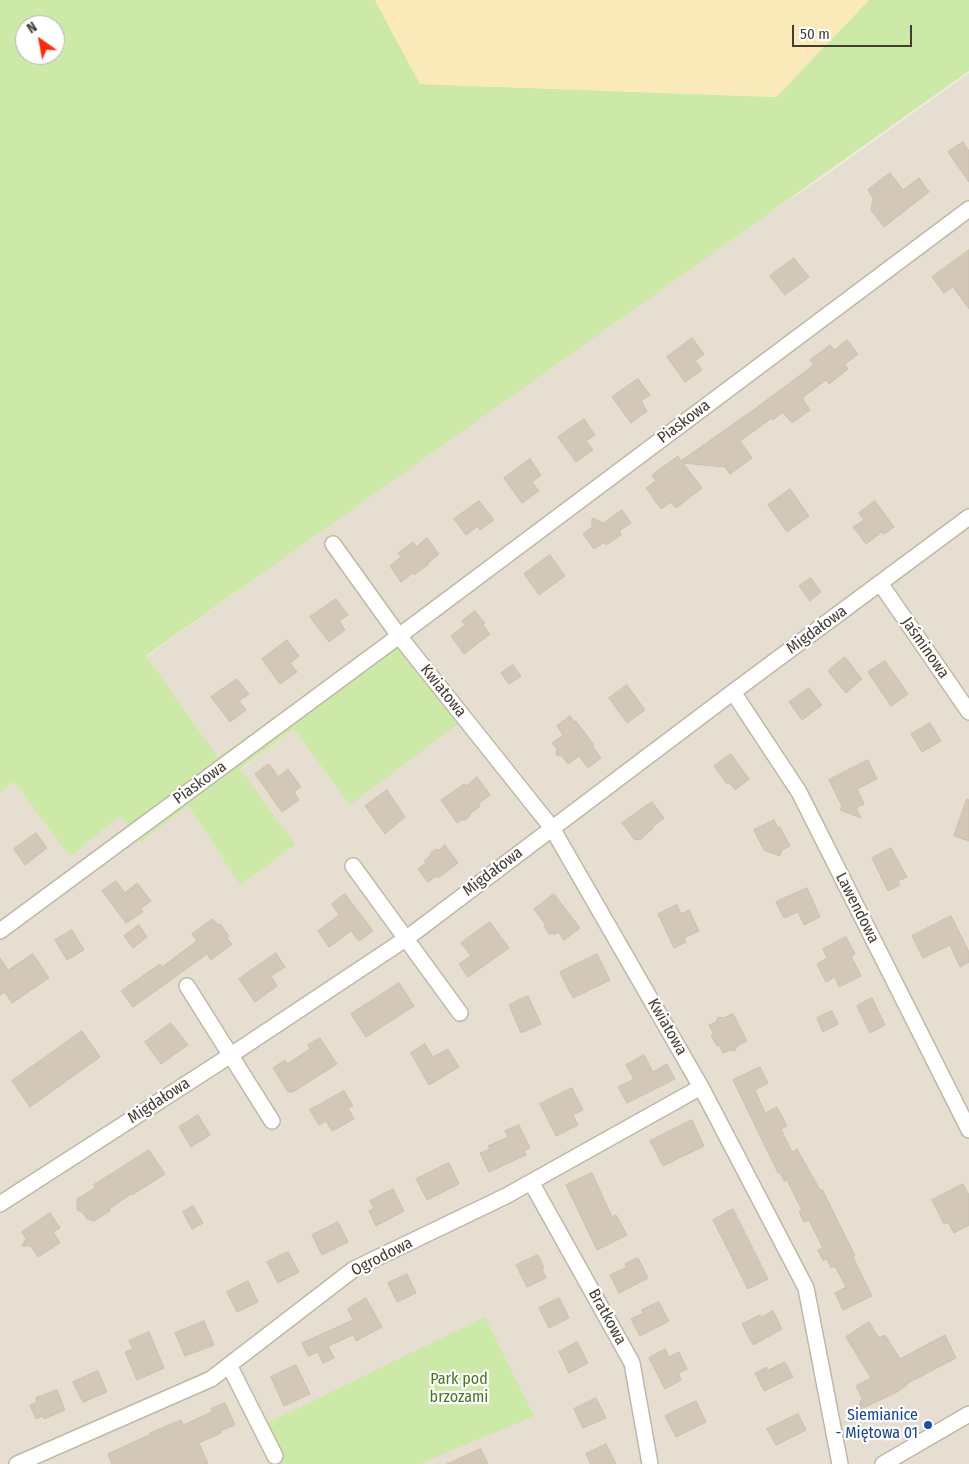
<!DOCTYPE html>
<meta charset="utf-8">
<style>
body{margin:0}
#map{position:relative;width:969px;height:1464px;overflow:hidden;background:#f2ede2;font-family:"Fira Sans Condensed",sans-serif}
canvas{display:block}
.north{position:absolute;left:15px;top:15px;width:50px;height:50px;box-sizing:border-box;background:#fff;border:1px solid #b4b1ad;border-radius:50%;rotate:327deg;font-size:14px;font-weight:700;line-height:20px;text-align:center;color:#433c32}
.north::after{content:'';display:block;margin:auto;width:18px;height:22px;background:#ff290c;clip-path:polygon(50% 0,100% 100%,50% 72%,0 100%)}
.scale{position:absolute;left:792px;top:25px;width:120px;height:22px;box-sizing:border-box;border:2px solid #433c32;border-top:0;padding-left:6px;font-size:15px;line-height:18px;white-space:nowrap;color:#433c32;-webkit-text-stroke:4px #fff;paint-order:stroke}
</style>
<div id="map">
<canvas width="969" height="1464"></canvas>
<div class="north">N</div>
<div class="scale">50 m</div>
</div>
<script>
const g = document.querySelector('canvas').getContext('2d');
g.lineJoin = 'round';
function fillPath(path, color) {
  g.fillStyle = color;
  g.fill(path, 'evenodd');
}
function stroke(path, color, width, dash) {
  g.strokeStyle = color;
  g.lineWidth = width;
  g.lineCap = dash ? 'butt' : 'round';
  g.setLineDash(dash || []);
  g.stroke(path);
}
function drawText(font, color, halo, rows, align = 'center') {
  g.font = font + ' "Fira Sans Condensed",sans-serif';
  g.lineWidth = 4.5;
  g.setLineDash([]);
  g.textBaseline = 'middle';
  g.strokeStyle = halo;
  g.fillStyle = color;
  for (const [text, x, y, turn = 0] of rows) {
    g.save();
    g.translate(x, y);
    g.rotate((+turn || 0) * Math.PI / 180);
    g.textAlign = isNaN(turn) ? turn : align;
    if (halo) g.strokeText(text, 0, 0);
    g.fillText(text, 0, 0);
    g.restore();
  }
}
const residential = new Path2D(`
 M 969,73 L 969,1464 L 0,1464 L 0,793 L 14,782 L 70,857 L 121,815 L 140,843 L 188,806 L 240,885 L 296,845 L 240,770 L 294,729 L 350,804 L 470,714 L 401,626 L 218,757 L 146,657 L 670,280 L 829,173 Z`);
const green = new Path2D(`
 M 0,0 L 375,0 L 420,84 L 776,97 L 869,0 L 969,0 L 969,71 L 146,656 L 218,757 L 402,626 L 471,714 L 350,805 L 294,729 L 240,769 L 296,845 L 240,885 L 188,806 L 140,843 L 120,816 L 70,857 L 14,782 L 0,793 ZM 25,25 L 55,25 L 55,55 L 25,55 Z
 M 485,1317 L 534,1416 L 420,1464 L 281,1464 L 263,1425 Z`);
const sand = new Path2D(`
 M 375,0 L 869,0 L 776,97 L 420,84 Z`);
const building = new Path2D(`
 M 963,142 L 969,151 L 969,182 L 948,152 Z
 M 890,173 L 903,190 L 919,178 L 929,192 L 884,227 L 871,210 L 873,198 L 868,190 Z
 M 969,250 L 969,309 L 953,287 L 944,293 L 932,277 Z
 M 794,258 L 809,277 L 785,295 L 770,276 Z
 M 692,338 L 704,354 L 695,361 L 702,370 L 685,382 L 667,357 Z
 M 847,340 L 858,354 L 845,364 L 848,369 L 829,384 L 826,380 L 802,398 L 810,410 L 792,423 L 783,412 L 773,420 L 772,418 L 740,441 L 752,458 L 730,474 L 725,467 L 683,463 L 702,488 L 676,508 L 671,502 L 661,509 L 646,488 L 656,481 L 652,475 L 678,456 L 681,461 L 756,408 L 814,365 L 810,360 L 830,345 L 834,350 Z
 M 638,379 L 650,395 L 641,401 L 647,411 L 631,423 L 612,397 Z
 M 584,419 L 595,435 L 586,441 L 593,450 L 576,462 L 558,437 Z
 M 530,459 L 541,475 L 532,482 L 539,491 L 522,503 L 504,478 Z
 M 790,489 L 809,516 L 787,532 L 768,505 Z
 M 479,501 L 494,520 L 480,530 L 478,526 L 466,535 L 454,519 Z
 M 875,501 L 894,527 L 884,534 L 882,532 L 866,544 L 853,527 L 864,520 L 859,513 Z
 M 622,510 L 631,523 L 619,531 L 621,535 L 606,545 L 604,542 L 594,549 L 583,534 L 592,527 L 592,518 L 603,523 Z
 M 427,538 L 439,554 L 428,563 L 429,564 L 414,575 L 413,573 L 401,582 L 390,566 L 401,557 L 398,553 L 413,542 L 416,547 Z
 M 550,555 L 565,576 L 539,595 L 524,574 Z
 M 811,578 L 821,592 L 810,601 L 799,586 Z
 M 336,599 L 348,615 L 339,621 L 345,630 L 329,642 L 310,617 Z
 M 475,611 L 485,623 L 483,625 L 490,634 L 464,654 L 451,636 L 465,625 L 462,621 Z
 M 287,640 L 299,656 L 290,663 L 297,672 L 280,684 L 262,659 Z
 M 845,657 L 862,679 L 846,693 L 828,671 Z
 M 885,661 L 908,694 L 891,706 L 868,672 Z
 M 513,665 L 521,676 L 509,684 L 501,673 Z
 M 237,679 L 249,694 L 239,701 L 246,710 L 230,722 L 211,697 Z
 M 627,685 L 645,710 L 627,723 L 609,698 Z
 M 809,688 L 822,705 L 802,720 L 789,702 Z
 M 570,716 L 574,722 L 576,721 L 594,745 L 592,746 L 601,758 L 588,768 L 579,756 L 568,764 L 562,756 L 556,755 L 557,749 L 552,743 L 563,735 L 557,726 Z
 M 930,723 L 941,741 L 922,752 L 911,734 Z
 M 731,754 L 749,779 L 735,790 L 729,782 L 727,784 L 714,766 Z
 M 868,760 L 877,779 L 857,789 L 864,804 L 856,808 L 861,818 L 840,810 L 842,806 L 829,780 Z
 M 269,764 L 278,777 L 288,769 L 301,787 L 294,792 L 299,800 L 282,812 L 255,774 Z
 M 477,777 L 490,795 L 478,804 L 480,806 L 470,814 L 469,817 L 465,820 L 461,820 L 457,823 L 441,800 L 464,784 L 466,786 Z
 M 387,790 L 405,817 L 385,834 L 365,806 Z
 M 967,799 L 969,800 L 969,841 L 954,836 Z
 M 652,802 L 664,818 L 652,827 L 653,828 L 640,840 L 634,839 L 622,823 Z
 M 774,820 L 778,828 L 780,827 L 790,846 L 782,850 L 780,856 L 764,850 L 754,830 Z
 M 36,833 L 47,848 L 25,865 L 14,849 Z
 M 445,845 L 458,863 L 438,878 L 436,876 L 428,882 L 418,869 L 426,863 L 424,861 L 430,856 L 431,853 L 436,849 L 439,850 Z
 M 891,848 L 907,877 L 898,881 L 900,885 L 888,891 L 872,858 Z
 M 116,881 L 125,893 L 137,883 L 151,901 L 141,908 L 143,912 L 126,923 L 102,891 Z
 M 807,888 L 820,917 L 804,925 L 798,912 L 784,918 L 776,902 Z
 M 345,894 L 373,931 L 359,941 L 351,931 L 329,947 L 318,931 L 339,915 L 332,904 Z
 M 554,894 L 580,928 L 564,940 L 558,932 L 554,935 L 552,933 L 550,935 L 544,926 L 545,924 L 534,909 Z
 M 677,905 L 681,914 L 689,910 L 699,931 L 684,938 L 686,942 L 674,948 L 658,914 Z
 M 951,916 L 969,952 L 969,962 L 960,967 L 950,945 L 923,958 L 912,936 Z
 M 213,919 L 218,925 L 220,924 L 229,936 L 227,938 L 232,944 L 211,960 L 207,954 L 133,1007 L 121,991 L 160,964 L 162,967 L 197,941 L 192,934 Z
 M 490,922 L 509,948 L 468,977 L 459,964 L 471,956 L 461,943 Z
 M 139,925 L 147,937 L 133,948 L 124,936 Z
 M 72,930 L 84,950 L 67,960 L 55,940 Z
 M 846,937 L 855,954 L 851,956 L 861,976 L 839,987 L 835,977 L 826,982 L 817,964 L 827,958 L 823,949 Z
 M 276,953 L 285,967 L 271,976 L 277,986 L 255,1002 L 239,979 Z
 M 33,954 L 49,978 L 12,1003 L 5,992 L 0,995 L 0,958 L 8,970 Z
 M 597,954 L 610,980 L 573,998 L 560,972 Z
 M 399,983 L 414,1006 L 366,1037 L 351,1014 Z
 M 528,996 L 541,1024 L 521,1033 L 509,1005 Z
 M 872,998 L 885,1025 L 870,1033 L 857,1006 Z
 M 832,1011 L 838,1024 L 823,1032 L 817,1018 Z
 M 733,1014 L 747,1041 L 737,1046 L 735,1051 L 730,1050 L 723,1053 L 719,1045 L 717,1046 L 711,1035 L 713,1033 L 709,1025 L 716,1022 L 718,1017 L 723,1018 Z
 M 171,1023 L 188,1045 L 161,1064 L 145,1042 Z
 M 82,1031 L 100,1057 L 30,1107 L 12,1081 Z
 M 320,1038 L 337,1064 L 293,1092 L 288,1092 L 273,1068 L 285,1060 L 287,1064 L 298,1057 L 310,1049 L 308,1045 Z
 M 425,1044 L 433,1057 L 448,1049 L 459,1067 L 429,1085 L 411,1053 Z
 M 644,1055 L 653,1072 L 667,1064 L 675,1079 L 627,1103 L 618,1087 L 634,1079 L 626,1065 Z
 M 760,1067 L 768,1083 L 755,1090 L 765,1113 L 777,1107 L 787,1126 L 781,1129 L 792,1152 L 797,1149 L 820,1190 L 822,1189 L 855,1256 L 853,1257 L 872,1296 L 843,1310 L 835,1293 L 846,1287 L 835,1266 L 831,1268 L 827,1259 L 823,1260 L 818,1250 L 823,1248 L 809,1220 L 804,1222 L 799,1212 L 802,1210 L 787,1180 L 784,1181 L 780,1172 L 778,1173 L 733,1080 Z
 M 572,1088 L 583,1110 L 573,1115 L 578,1125 L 556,1136 L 540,1104 Z
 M 344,1091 L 353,1106 L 348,1108 L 354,1119 L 332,1131 L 326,1121 L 319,1125 L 310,1110 Z
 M 198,1115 L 210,1135 L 191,1147 L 179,1127 Z
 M 692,1120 L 704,1146 L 663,1166 L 650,1141 Z
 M 519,1125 L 530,1148 L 524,1151 L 526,1155 L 489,1172 L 480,1153 L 490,1149 L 488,1146 L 508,1137 L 505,1131 Z
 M 149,1150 L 165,1174 L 132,1195 L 131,1194 L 109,1209 L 110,1211 L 94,1221 L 87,1219 L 82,1212 L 77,1210 L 77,1199 L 95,1188 L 94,1185 Z
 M 449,1163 L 459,1184 L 427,1200 L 416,1179 Z
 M 592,1173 L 612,1217 L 616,1215 L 627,1235 L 597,1250 L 566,1185 Z
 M 963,1184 L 969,1195 L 969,1225 L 954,1233 L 948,1222 L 944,1224 L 932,1200 Z
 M 393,1189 L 404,1211 L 376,1226 L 369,1211 L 374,1208 L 370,1201 Z
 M 193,1206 L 203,1223 L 192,1229 L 183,1212 Z
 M 733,1209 L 768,1279 L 748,1289 L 713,1220 Z
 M 50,1213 L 60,1228 L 53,1232 L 60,1243 L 38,1257 L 31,1246 L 22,1246 L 26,1239 L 22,1232 Z
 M 338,1222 L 348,1242 L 322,1255 L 312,1235 Z
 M 288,1252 L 299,1272 L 278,1283 L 267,1262 Z
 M 538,1255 L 544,1268 L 542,1269 L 546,1278 L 527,1287 L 516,1265 Z
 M 638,1258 L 648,1278 L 619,1293 L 610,1275 L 627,1267 L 625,1264 Z
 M 407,1274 L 416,1293 L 397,1302 L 388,1283 Z
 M 248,1281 L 258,1302 L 237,1312 L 227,1292 Z
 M 366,1298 L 382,1327 L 356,1341 L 353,1335 L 328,1346 L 334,1358 L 323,1363 L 318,1352 L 308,1356 L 302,1343 L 353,1320 L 348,1309 Z
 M 559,1298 L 569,1318 L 549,1328 L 539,1308 Z
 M 659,1302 L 669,1321 L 640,1336 L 631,1319 L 643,1313 L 642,1310 Z
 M 773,1311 L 782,1329 L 753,1345 L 742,1324 L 760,1315 L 761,1317 Z
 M 204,1321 L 214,1345 L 185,1356 L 175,1333 Z
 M 869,1322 L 879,1338 L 885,1335 L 900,1359 L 945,1335 L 956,1358 L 906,1384 L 907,1385 L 897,1392 L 857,1411 L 862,1398 L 856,1386 L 871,1378 L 846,1337 Z
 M 149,1332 L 164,1368 L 137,1380 L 125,1352 L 133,1349 L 129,1341 Z
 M 577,1342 L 588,1363 L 569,1373 L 559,1352 Z
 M 665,1349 L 669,1357 L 679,1352 L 687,1369 L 678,1373 L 681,1380 L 665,1389 L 649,1358 Z
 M 785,1362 L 793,1377 L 764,1391 L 755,1373 L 767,1367 L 768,1370 Z
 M 296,1365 L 310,1394 L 284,1406 L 271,1377 Z
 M 98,1371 L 107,1392 L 83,1402 L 73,1382 Z
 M 57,1390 L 65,1410 L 44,1419 L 43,1416 L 36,1419 L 30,1405 L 37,1402 L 36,1398 Z
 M 596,1398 L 606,1418 L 583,1428 L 574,1409 Z
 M 696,1401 L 706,1422 L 676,1437 L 665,1416 Z
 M 225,1403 L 235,1425 L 220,1431 L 221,1433 L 199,1443 L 208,1464 L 112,1464 L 108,1454 L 151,1434 L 150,1433 L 181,1420 L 183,1425 L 212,1412 L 211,1409 Z
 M 798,1414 L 806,1430 L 776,1445 L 767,1429 Z
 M 606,1444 L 616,1464 L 591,1464 L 586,1454 Z
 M 481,1449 L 488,1464 L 447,1464 Z`);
const minor = new Path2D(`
 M 333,544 L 399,636 L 552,828 L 701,1087 L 806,1288 L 840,1464
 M 880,583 L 969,712
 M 733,692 L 799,792 L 969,1130
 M 353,866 L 460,1013
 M 0,931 L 399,636 L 969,209
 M 187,986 L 272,1121
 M 531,1182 L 632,1363 L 650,1464
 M 0,1204 L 231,1055 L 407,938 L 733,692 L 969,517
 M 229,1365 L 275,1456
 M 17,1464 L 211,1379 L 354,1269 L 506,1196 L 701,1087
 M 883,1464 L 969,1414`);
const markers = [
 [928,1425,5,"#1a4fb4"]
];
const streetNames = [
 ["Piaskowa",684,422,-37],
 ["Migdałowa",817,630,-36],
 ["Jaśminowa",925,648,55],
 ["Kwiatowa",443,691,51],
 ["Piaskowa",200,783,-36],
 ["Migdałowa",493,872,-37],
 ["Lawendowa",857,908,63],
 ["Kwiatowa",667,1027,60],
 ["Migdałowa",159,1101,-33],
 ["Ogrodowa",382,1257,-27],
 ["Bratkowa",607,1317,61]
];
const parkNames = [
 ["Park pod",459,1380],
 ["brzozami",459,1398]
];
const transitNames = [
 ["Siemianice",918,1416],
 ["- Miętowa 01",918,1434]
];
fillPath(residential, '#e6ded0');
fillPath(green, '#cde9a8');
fillPath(sand, '#faeaba');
fillPath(building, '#d3c8b7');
stroke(building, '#cfbfaa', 1);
stroke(minor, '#c0b7a7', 18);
stroke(minor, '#fff', 15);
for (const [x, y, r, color] of markers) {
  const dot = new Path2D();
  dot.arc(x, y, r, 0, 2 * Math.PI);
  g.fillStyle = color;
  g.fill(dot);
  stroke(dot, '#fff', 2);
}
drawText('16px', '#433c32', '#fff', streetNames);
drawText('16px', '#467724', '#fff', parkNames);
drawText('16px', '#164399', '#fff', transitNames, 'right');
</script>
